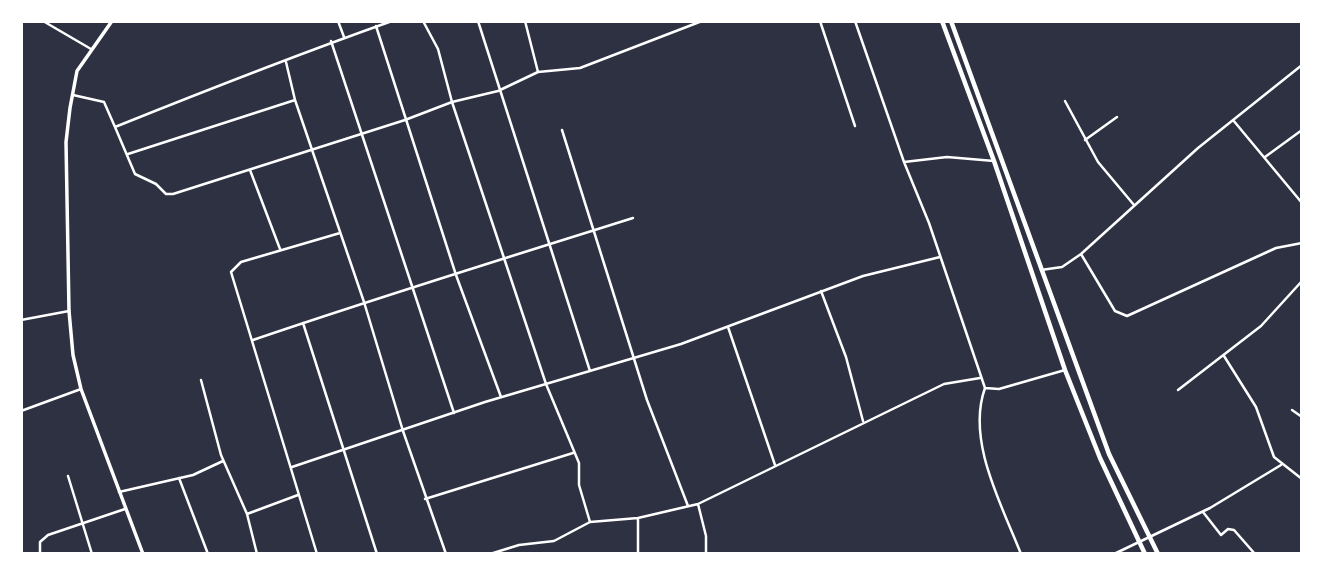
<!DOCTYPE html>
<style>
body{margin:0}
#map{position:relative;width:1323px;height:575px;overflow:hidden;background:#2d3142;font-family:Karla,sans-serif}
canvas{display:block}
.frame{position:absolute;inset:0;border:23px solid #fff;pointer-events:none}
</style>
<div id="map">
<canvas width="1323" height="575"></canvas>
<div class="frame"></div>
</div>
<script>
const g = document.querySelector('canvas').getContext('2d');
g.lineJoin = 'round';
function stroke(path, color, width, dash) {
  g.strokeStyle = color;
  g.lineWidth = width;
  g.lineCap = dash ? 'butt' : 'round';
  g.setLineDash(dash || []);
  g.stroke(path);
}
const minor = new Path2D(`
 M 43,21 L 91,49
 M 338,21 L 344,37
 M 423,21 L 438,49 L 452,102 L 546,384 L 579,463 L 579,485 L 590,522
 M 478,21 L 590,371
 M 525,21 L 538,72
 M 820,21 L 855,126
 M 855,21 L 904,162 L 929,223 L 985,388 C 966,441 1002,505 1021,554
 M 376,26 L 456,275 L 501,397
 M 331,41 L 454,413
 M 286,62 L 295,100 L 364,302 L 403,431 L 446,554
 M 73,95 L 104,102 L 115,127 C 207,90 299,54 392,21
 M 1065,101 L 1098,162 L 1134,205
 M 1233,120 L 1302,203
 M 115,127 L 135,174 L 156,184 L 166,194 L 173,194 L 405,120 L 452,102 L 498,91 L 538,72 L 580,68 L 702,21
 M 562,130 L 647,400 L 688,506
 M 1085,140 L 1117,117
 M 128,154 L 295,100
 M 1265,157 L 1302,130
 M 904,162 L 947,157 L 994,161
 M 250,170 L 280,249
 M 1081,254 L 1115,311 L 1127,316 L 1276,248 L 1302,243
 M 1041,270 L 1062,267 L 1081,254 L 1198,148 L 1302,65
 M 821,291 L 846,357 L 863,421
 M 21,320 L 69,311
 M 303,323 L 377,554
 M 728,327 L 775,465
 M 253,340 C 379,297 506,258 633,218
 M 1224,356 L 1256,407 L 1274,457 L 1302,479
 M 201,380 L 221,455 L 247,514 L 257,554
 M 985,388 L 999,389 L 1065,370
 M 1178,390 L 1261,326 L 1302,281
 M 1292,410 L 1302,417
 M 21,411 L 81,389
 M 292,467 L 485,402 L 681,344 L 863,276 L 940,257
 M 68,476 L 92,554
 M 179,478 L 208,554
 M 119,492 L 193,475 L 223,461
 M 425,499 L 573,453
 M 698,504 L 706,536 L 706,554
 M 1203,512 L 1221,535 L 1228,529 L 1234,530 L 1255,554
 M 247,514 L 298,495
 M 638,518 L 638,554
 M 40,554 L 40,542 L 48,535 L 125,509
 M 317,554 L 231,272 L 241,262 L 340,233
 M 490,554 L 519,545 L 554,541 L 590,522 L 638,518 L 698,504 L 944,384 L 980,378
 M 1114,554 L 1210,508 L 1281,465`);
const tertiary = new Path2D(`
 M 112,21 L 77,71 L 70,108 L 66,142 L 69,311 L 73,355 L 81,389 L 143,554`);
const primary = new Path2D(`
 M 942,21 L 994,161 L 1065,370 L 1100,458 L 1145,554
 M 951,21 L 1109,454 L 1158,554`);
stroke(minor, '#fff', 2.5);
stroke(tertiary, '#fff', 3.5);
stroke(primary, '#fff', 4.5);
</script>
